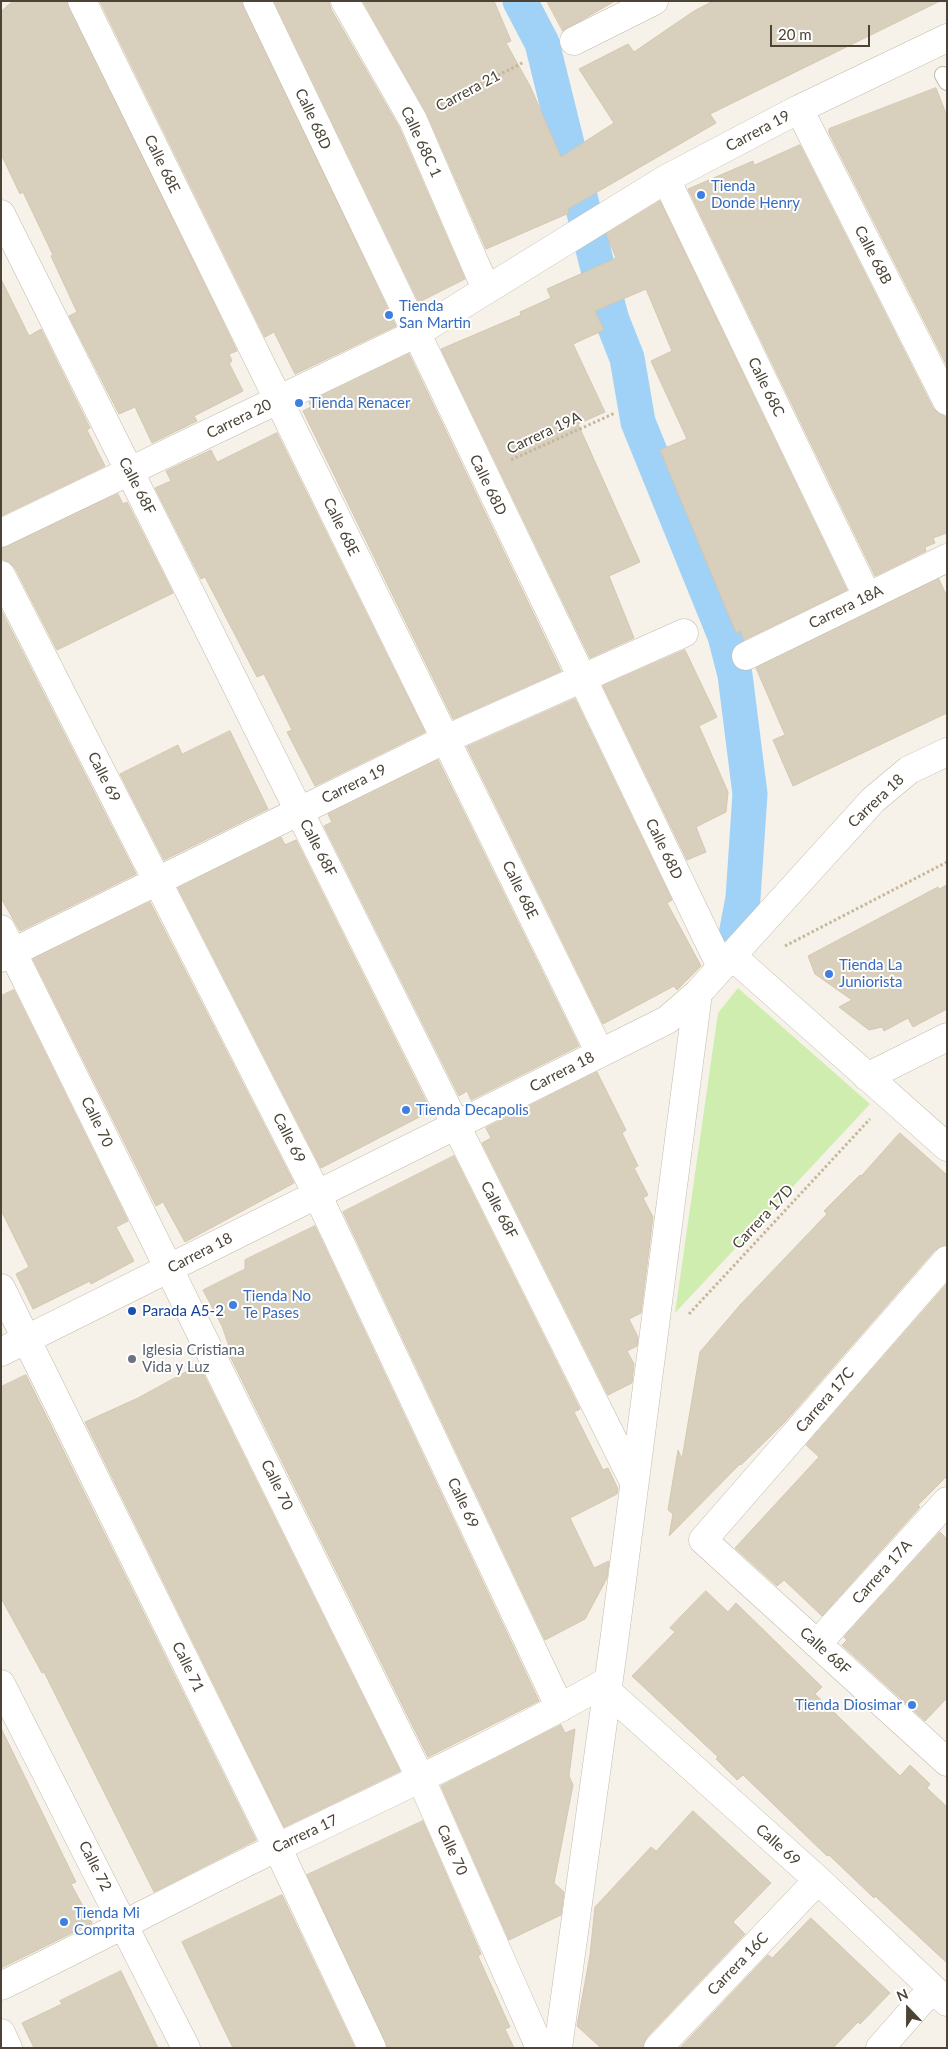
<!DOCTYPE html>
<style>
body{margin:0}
#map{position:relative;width:948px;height:2049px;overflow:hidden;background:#f6f2e9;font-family:Lato,sans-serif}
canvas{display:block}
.frame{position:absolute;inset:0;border:2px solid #4a4336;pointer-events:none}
.north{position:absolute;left:883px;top:1984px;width:50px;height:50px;-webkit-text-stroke:4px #fff;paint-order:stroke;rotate:338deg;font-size:14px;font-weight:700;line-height:20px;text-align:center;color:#4a4336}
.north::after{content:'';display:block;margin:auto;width:18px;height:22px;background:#4a4336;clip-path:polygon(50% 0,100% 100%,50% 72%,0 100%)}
.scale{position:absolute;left:770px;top:25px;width:100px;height:22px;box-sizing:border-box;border:2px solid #4a4336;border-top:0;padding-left:6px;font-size:15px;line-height:18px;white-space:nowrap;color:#4a4336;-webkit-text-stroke:4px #fff;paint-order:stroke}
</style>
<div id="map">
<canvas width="948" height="2049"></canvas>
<div class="frame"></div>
<div class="north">N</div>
<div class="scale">20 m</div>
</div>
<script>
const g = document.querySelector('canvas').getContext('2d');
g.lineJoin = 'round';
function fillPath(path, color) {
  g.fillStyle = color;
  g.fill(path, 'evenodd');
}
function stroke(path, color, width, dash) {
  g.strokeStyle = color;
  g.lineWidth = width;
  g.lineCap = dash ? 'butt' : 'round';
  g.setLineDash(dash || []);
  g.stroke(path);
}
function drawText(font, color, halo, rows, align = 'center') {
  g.font = font + ' Lato,sans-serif';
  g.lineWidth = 4;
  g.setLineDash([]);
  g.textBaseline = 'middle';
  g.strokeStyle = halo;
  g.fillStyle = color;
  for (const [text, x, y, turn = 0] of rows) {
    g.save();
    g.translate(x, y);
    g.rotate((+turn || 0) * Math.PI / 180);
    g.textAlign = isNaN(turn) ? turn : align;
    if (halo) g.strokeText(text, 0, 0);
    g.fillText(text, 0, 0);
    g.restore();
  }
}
const green = new Path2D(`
 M 738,988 L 870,1104 L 675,1313 L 718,1013 Z`);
const canal = new Path2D(`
 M 520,1 L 542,43 L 596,261 L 612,320 L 627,358 L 638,422 L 725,636 L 735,675 L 750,794 L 743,898 L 732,956`);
const building = new Path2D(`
 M 13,1 L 67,1 L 237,351 L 229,354 L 232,361 L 229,363 L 243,391 L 194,416 L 197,421 L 152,443 L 135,407 L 119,414 L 69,316 L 77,312 L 51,256 L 53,255 L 23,192 L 20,194 L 1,154 L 1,12 Z
 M 100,1 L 242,1 L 396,326 L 295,374 L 274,332 L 265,337 Z
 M 274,1 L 329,1 L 331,9 L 399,127 L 465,279 L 419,302 Z
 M 363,1 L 494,1 L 511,41 L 506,43 L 530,86 L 561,157 L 614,123 L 579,69 L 628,44 L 634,52 L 694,11 L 713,1 L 940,1 L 710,114 L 716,123 L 568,209 L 569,213 L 486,249 L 427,114 Z
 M 547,1 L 615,1 L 563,31 Z
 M 936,88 L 947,116 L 947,366 L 829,133 L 829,129 Z
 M 800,145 L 933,408 L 939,414 L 947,417 L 947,533 L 933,538 L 935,543 L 925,547 L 926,551 L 875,576 L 688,189 L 753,161 L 754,165 Z
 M 660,201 L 847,590 L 744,640 L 740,631 L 736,633 L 660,450 L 687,439 L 651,361 L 672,351 L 646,289 L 595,311 L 604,330 L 573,344 L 605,412 L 578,424 L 640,562 L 609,576 L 634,638 L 590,658 L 441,349 L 521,315 L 520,312 L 551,298 L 547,289 L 616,258 L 606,234 Z
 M 1,279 L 29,336 L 41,329 L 90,428 L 87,430 L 105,466 L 1,516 Z
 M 409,354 L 561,671 L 453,719 L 303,411 L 311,407 L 309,402 Z
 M 277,433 L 425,732 L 315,786 L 287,732 L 292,730 L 264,674 L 257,677 L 205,577 L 201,579 L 155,488 L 171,481 L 166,471 L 211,450 L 217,462 Z
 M 118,494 L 123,504 L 127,502 L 173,593 L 57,650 L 15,568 L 9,562 L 1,559 L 1,548 Z
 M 939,579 L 947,597 L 947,713 L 793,786 L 773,740 L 785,735 L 756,668 Z
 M 1,610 L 136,874 L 20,931 L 1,898 Z
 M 685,650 L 717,717 L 699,726 L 728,792 L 726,812 L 696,827 L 706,852 L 687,860 L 603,686 Z
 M 575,699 L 672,900 L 667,903 L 701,966 L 677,990 L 674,986 L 603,1024 L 467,747 Z
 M 230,731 L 268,809 L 164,860 L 120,774 L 178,745 L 182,754 Z
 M 438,760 L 579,1046 L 471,1100 L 467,1091 L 459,1096 L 324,826 L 332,822 L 328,814 Z
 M 281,837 L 285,845 L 296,840 L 431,1111 L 321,1168 L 178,888 Z
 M 947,885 L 947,1009 L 913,1027 L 908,1018 L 884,1031 L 882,1027 L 869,1030 L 839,1007 L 852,1000 L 815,974 L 808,956 L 938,887 L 939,889 Z
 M 150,902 L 294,1183 L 185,1242 L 163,1202 L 156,1206 L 33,959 Z
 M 14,990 L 128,1221 L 116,1227 L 134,1261 L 91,1284 L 90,1281 L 33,1309 L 16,1274 L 29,1267 L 1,1210 L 1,996 Z
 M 597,1072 L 626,1130 L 622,1133 L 638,1166 L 634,1168 L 648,1195 L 643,1198 L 653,1217 L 641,1313 L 629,1319 L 638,1337 L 637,1346 L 627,1351 L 634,1364 L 632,1383 L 608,1395 L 482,1143 L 491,1138 L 486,1128 Z
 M 900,1133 L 947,1175 L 947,1245 L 935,1250 L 784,1423 L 741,1465 L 740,1464 L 669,1536 L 673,1514 L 668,1510 L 678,1450 L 682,1459 L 700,1352 L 740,1305 L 827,1214 L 824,1211 L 860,1175 L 861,1176 Z
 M 454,1156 L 580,1409 L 574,1412 L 603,1470 L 608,1468 L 618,1489 L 617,1494 L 570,1518 L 594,1568 L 609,1561 L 607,1578 L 585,1619 L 545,1640 L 343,1212 Z
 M 315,1226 L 539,1701 L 428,1757 L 227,1350 L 230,1349 L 222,1326 L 203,1290 L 245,1269 L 245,1260 Z
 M 947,1284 L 947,1476 L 918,1505 L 920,1507 L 822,1616 L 784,1580 L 777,1586 L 735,1548 L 819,1457 L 806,1445 Z
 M 199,1365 L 400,1771 L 284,1827 L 85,1422 L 138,1398 Z
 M 26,1375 L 256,1840 L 154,1892 L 44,1672 L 42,1673 L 1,1598 L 1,1387 Z
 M 940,1532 L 947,1539 L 947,1698 L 925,1721 L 842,1645 L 847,1640 L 844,1637 Z
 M 706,1591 L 728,1612 L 736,1603 L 822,1687 L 815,1694 L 900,1776 L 910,1765 L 930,1784 L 927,1788 L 947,1807 L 947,1963 L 875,1896 L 874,1898 L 829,1855 L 827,1856 L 743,1775 L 737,1780 L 716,1759 L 718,1757 L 632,1676 L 675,1632 L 670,1628 Z
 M 561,1725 L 565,1733 L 575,1729 L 569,1776 L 573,1785 L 554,1883 L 564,1892 L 561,1915 L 509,1940 L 441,1786 Z
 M 1,1728 L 76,1882 L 71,1884 L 92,1923 L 1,1968 Z
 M 693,1811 L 771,1883 L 733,1922 L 745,1934 L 647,2037 L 643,2048 L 601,2048 L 577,2026 L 590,1955 L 595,1907 L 651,1847 L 656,1851 Z
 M 423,1821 L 481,1954 L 478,1956 L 510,2027 L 505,2029 L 514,2048 L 387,2048 L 307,1875 Z
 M 282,1895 L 355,2048 L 233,2048 L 182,1942 Z
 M 811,1918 L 890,1993 L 860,2024 L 858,2022 L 833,2048 L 680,2048 L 768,1955 L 772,1958 Z
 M 121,1971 L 158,2048 L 34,2048 L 22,2023 L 62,2004 L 60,2001 Z`);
const path = new Path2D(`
 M 440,105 L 524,62
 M 511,460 L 615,413
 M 785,946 L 947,862
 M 689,1314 L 870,1119`);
const service = new Path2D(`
 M 943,75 L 947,82`);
const minor = new Path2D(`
 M 82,1 L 600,1053
 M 257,1 L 721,967
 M 345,1 L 413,120 L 486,289
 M 574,41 L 654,1
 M 799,109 L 947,401
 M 666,179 L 867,596
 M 1,214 L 634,1482
 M 1,533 L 415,334 L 666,179 L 799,109 L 947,38
 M 1,575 L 317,1194 L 560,1708
 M 746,656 L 947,558
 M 1,929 L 421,1779 L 540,2048
 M 732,956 L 947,1147
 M 1,958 L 446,739 L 684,633
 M 867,1077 L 947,1037
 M 947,1260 L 703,1540 L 947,1762
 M 1,1288 L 277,1847 L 372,2048
 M 1,1352 L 667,1020 L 698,993 L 873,800 L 909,770 L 947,752
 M 817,1644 L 947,1501
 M 1,1684 L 186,2048
 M 607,1691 L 818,1880 L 947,2002
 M 1,1986 C 94,1941 185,1892 278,1847 C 389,1793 501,1742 608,1681
 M 1,2033 L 8,2048
 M 558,2048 L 614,1642 L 698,993
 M 658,2048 L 818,1880
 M 880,2048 L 932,1989`);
const markers = [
 [701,195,5,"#3f7fe0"],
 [389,315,5,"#3f7fe0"],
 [299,403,5,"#3f7fe0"],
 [829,974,5,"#3f7fe0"],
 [406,1110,5,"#3f7fe0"],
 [233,1305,5,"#3f7fe0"],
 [132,1311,5,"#1a4fb4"],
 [132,1359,5,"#6b7280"],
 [912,1705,5,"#3f7fe0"],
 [64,1922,5,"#3f7fe0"]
];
const streetNames = [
 ["Carrera 21",468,91,-28],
 ["Calle 68D",313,119,65],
 ["Carrera 19",758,131,-28],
 ["Calle 68C 1",421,142,65],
 ["Calle 68E",162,164,64],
 ["Calle 68B",873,255,63],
 ["Calle 68C",766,387,64],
 ["Carrera 20",239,419,-26],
 ["Carrera 19A",544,433,-25],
 ["Calle 68D",488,485,64],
 ["Calle 68F",137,486,63],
 ["Calle 68E",341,527,64],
 ["Carrera 18A",846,607,-26],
 ["Calle 69",104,777,63],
 ["Carrera 19",354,784,-26],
 ["Carrera 18",876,801,-43],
 ["Calle 68F",318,848,63],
 ["Calle 68D",664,849,64],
 ["Calle 68E",520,890,64],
 ["Carrera 18",562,1072,-27],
 ["Calle 70",97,1122,64],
 ["Calle 69",289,1138,63],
 ["Calle 68F",499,1210,63],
 ["Carrera 17D",763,1217,-47],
 ["Carrera 18",200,1253,-27],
 ["Carrera 17C",825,1400,-49],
 ["Calle 70",277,1485,64],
 ["Calle 69",463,1503,65],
 ["Carrera 17A",882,1572,-48],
 ["Calle 68F",825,1651,42],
 ["Calle 71",188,1667,64],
 ["Carrera 17",305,1834,-25],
 ["Calle 69",778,1845,42],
 ["Calle 70",452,1850,66],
 ["Calle 72",95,1866,63],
 ["Carrera 16C",738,1964,-46]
];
const shopNames = [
 ["Tienda",711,186],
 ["Donde Henry",711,203],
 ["Tienda",399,306],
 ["San Martin",399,323],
 ["Tienda Renacer",309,403],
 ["Tienda La",839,965],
 ["Juniorista",839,982],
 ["Tienda Decapolis",416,1110],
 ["Tienda No",243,1296],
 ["Te Pases",243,1313],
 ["Tienda Diosimar",902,1705,"right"],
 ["Tienda Mi",74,1913],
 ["Comprita",74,1930]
];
const transitNames = [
 ["Parada A5-2",142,1311]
];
const worshipNames = [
 ["Iglesia Cristiana",142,1350],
 ["Vida y Luz",142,1367]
];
fillPath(green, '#cfedae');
stroke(canal, '#a0d1f7', 35);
fillPath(building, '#d9cfbd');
stroke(building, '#d4c7b0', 1);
stroke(service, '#c2bbaa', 18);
stroke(minor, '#c2bbaa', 29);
stroke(path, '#c6b79a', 3, [2.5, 2.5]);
stroke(service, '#fff', 16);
stroke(minor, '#fff', 28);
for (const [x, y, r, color] of markers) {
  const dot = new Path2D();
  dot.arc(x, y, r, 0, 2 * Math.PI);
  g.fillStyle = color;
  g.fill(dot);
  stroke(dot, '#fff', 2);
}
drawText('15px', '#4a4336', '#fff', streetNames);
drawText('15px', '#366cbe', '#fff', shopNames, 'left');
drawText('15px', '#164399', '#fff', transitNames, 'left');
drawText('15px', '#5b616d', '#fff', worshipNames, 'left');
</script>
